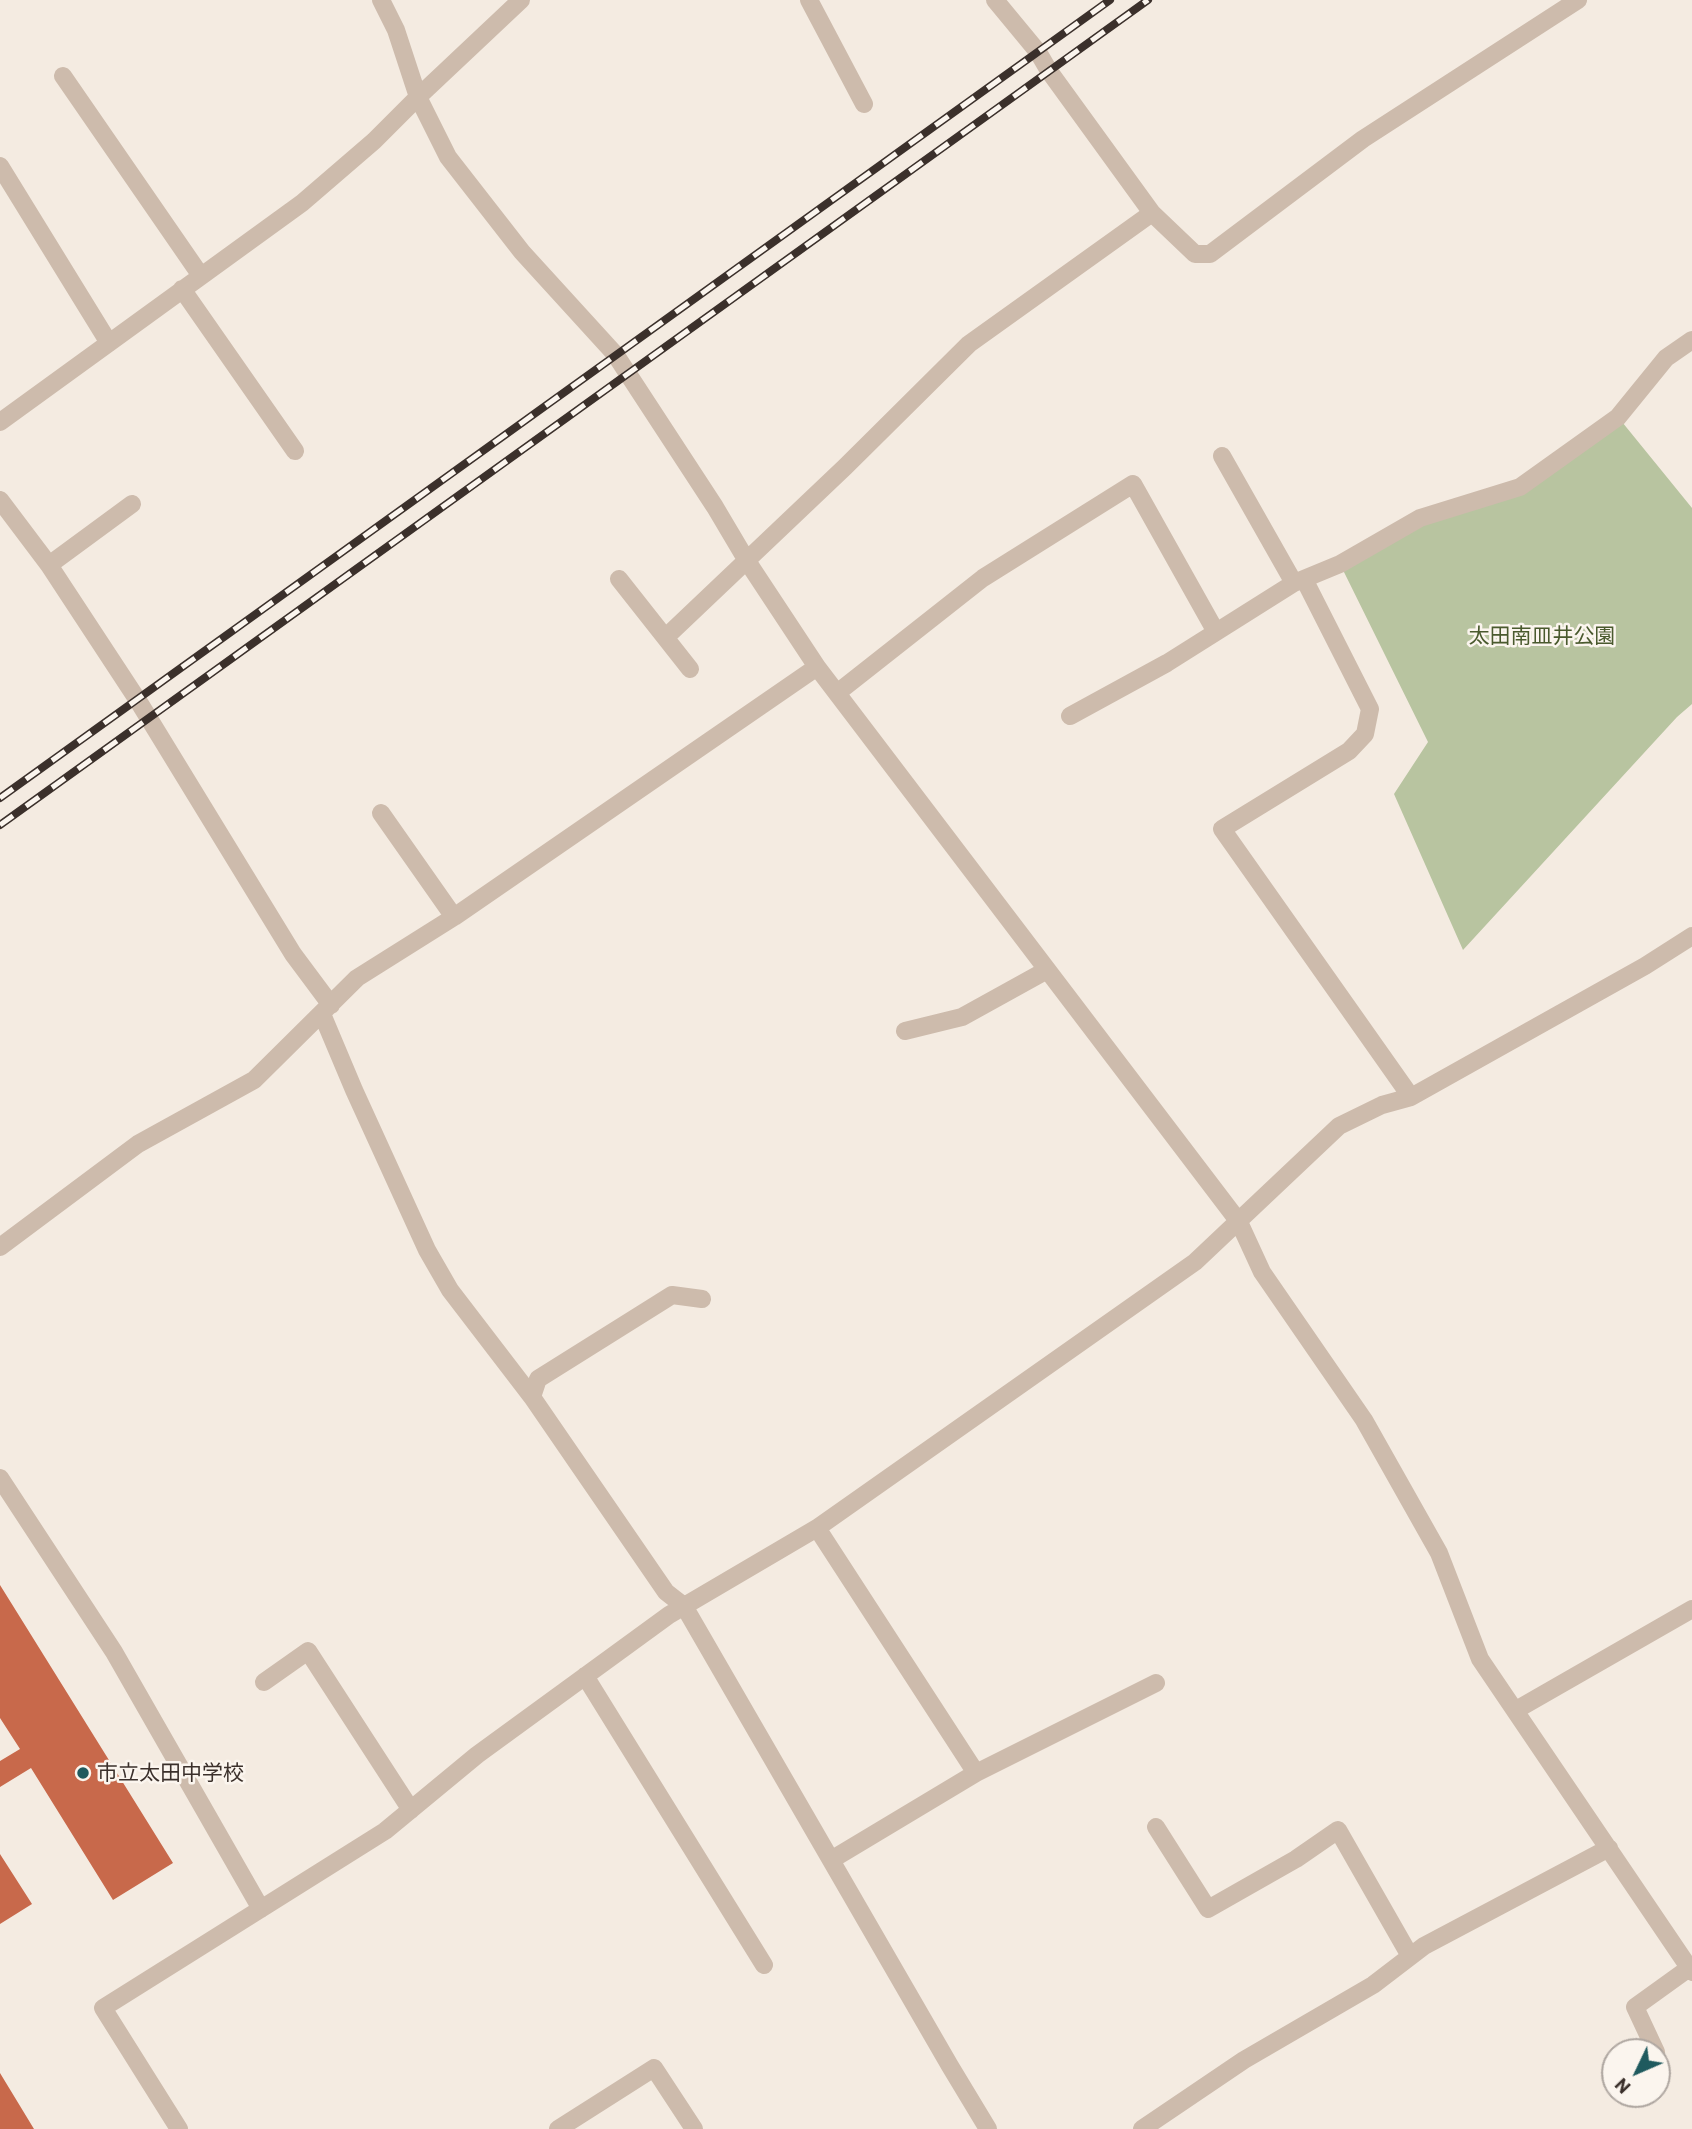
<!DOCTYPE html>
<meta charset="utf-8">
<style>
body{margin:0}
#map{position:relative;width:1692px;height:2129px;overflow:hidden;background:#f4ebe1;font-family:Barlow,sans-serif}
canvas{display:block}
.north{position:absolute;left:1601px;top:2038px;width:70px;height:70px;box-sizing:border-box;background:#fbf5ee;border:2px solid #aea6a0;border-radius:50%;rotate:226deg;font-size:19px;font-weight:700;line-height:28px;text-align:center;color:#3b302b}
.north::after{content:'';display:block;margin:auto;width:24px;height:32px;background:#1f5a5e;clip-path:polygon(50% 0,100% 100%,50% 72%,0 100%)}
</style>
<div id="map">
<canvas width="1692" height="2129"></canvas>
<div class="north">N</div>
</div>
<script>
const g = document.querySelector('canvas').getContext('2d');
g.lineJoin = 'round';
function fillPath(path, color) {
  g.fillStyle = color;
  g.fill(path, 'evenodd');
}
function stroke(path, color, width, dash) {
  g.strokeStyle = color;
  g.lineWidth = width;
  g.lineCap = dash ? 'butt' : 'round';
  g.setLineDash(dash || []);
  g.stroke(path);
}
function drawText(font, color, halo, rows, align = 'center') {
  g.font = font + ' Barlow,"Noto Sans JP",sans-serif';
  g.lineWidth = 5;
  g.setLineDash([]);
  g.textBaseline = 'middle';
  g.strokeStyle = halo;
  g.fillStyle = color;
  for (const [text, x, y, turn = 0] of rows) {
    g.save();
    g.translate(x, y);
    g.rotate((+turn || 0) * Math.PI / 180);
    g.textAlign = isNaN(turn) ? turn : align;
    if (halo) g.strokeText(text, 0, 0);
    g.fillText(text, 0, 0);
    g.restore();
  }
}
const green = new Path2D(`
 M 1618,417 L 1692,508 L 1692,704 L 1677,717 L 1463,950 L 1394,794 L 1428,742 L 1340,564 L 1420,518 L 1520,487 Z`);
const building = new Path2D(`
 M 0,1585 L 173,1863 L 113,1900 L 31,1768 L 0,1787 L 0,1761 L 20,1749 L 0,1718 Z
 M 0,1854 L 32,1904 L 0,1924 Z
 M 0,2073 L 34,2129 L 0,2129 Z`);
const minor = new Path2D(`
 M 381,0 L 396,30 L 418,97 L 448,157 L 522,252 L 615,354 L 715,507 L 747,561 L 817,667 L 1239,1222 L 1262,1272 L 1364,1420 L 1439,1553 L 1480,1659 L 1692,1972
 M 809,0 L 864,104
 M 995,0 L 1038,52 L 1049,71 L 1152,213 L 1195,254 L 1210,254 L 1363,139 L 1578,0
 M 63,76 L 201,276
 M 0,166 L 109,343
 M 182,289 L 295,451
 M 0,422 L 302,203 L 374,141 L 418,97 L 521,0
 M 1222,456 L 1294,583
 M 0,500 L 49,565 L 132,504
 M 49,565 L 137,699 L 293,954 L 331,1005
 M 619,579 L 690,669
 M 1304,579 L 1370,709 L 1365,734 L 1349,751 L 1222,829 L 1411,1097
 M 666,637 L 845,467 L 969,344 L 1152,213
 M 837,693 L 983,578 L 1133,484 L 1216,632
 M 1070,716 L 1167,663 L 1294,583 L 1340,564 L 1420,518 L 1520,487 L 1618,417 L 1666,358 L 1692,340
 M 381,813 L 454,917
 M 322,1014 L 354,1090 L 427,1250 L 450,1290 L 532,1397
 M 905,1031 L 962,1017 L 1047,970
 M 0,1247 L 138,1144 L 254,1080 L 357,978 L 454,917 L 817,667
 M 702,1299 L 672,1295 L 538,1379 L 532,1397 L 666,1592 L 684,1606 L 950,2066 L 988,2129
 M 0,1478 L 114,1652 L 261,1909
 M 817,1528 L 976,1773 L 1156,1683
 M 585,1676 L 764,1965
 M 264,1682 L 308,1651 L 411,1810
 M 1516,1710 L 1692,1609
 M 1156,1827 L 1208,1909 L 1296,1859 L 1338,1830 L 1410,1956
 M 831,1860 L 976,1773
 M 1656,2052 L 1635,2007 L 1692,1966
 M 179,2129 L 103,2008 L 385,1831 L 477,1755 L 669,1615 L 817,1528 L 1195,1262 L 1339,1126 L 1382,1105 L 1411,1097 L 1645,966 L 1692,936
 M 558,2129 L 654,2068 L 694,2129
 M 1142,2129 L 1244,2060 L 1373,1985 L 1424,1946 L 1609,1848`);
const rail = new Path2D(`
 M 0,798 L 1110,0
 M 0,825 L 1148,0`);
const markers = [
 [83,1773,7,"#1f5a5e"]
];
const parkNames = [
 ["太田南皿井公園",1542,636]
];
const poiNames = [
 ["市立太田中学校",97,1773]
];
fillPath(green, '#b8c4a0');
fillPath(building, '#c8694b');
stroke(minor, '#cdbbac', 18);
stroke(rail, '#3b302b', 8);
stroke(rail, '#fbf5ee', 5, [16]);
for (const [x, y, r, color] of markers) {
  const dot = new Path2D();
  dot.arc(x, y, r, 0, 2 * Math.PI);
  g.fillStyle = color;
  g.fill(dot);
  stroke(dot, '#fbf5ee', 2.5);
}
drawText('21px', '#4a5a2e', '#fbf5ee', parkNames);
drawText('21px', '#3b302b', '#fbf5ee', poiNames, 'left');
</script>
